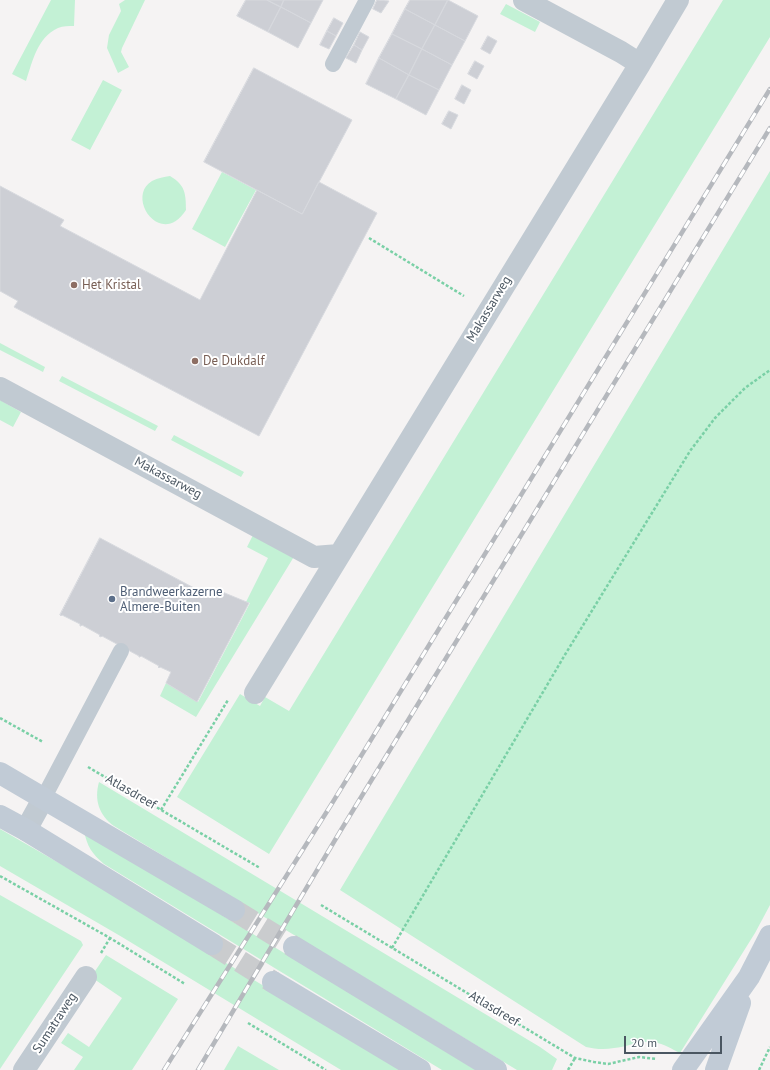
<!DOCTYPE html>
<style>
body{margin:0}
#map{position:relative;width:770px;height:1070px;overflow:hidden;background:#f5f3f3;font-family:"PT Sans",sans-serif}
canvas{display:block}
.scale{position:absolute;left:624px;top:1036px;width:98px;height:18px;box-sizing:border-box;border:2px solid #4a5661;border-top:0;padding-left:5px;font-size:12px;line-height:14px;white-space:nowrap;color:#4a5661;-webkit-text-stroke:3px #fff;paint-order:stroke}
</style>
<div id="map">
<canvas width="770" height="1070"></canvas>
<div class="scale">20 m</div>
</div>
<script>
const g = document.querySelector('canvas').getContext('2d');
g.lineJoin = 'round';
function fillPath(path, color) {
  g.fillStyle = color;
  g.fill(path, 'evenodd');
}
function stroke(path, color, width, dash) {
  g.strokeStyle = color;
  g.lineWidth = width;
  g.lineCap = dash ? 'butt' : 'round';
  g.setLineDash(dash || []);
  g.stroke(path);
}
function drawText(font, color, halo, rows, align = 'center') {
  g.font = font + ' "PT Sans",sans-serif';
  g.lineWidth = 4;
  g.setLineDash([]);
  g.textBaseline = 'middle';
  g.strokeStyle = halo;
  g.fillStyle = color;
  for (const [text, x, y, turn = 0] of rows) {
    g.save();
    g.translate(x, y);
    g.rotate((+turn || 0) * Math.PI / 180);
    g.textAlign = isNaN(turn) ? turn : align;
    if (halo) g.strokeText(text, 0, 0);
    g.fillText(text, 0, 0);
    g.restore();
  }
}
const green = new Path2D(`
 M 51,0 L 75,0 L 74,26 C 69,26 63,26 58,28 C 37,38 33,60 26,81 L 12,74 Z
 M 125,0 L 145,0 L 122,48 L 121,52 L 129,67 L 118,73 L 107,48 L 109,35 L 121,11 L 119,4 Z
 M 723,0 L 770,0 L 770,37 L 269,854 L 177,797 L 240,694 L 260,706 L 265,697 L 289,711 Z
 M 506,4 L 540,22 L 535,32 L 500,14 Z
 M 103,80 L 122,90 L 90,150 L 71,140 Z
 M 770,171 L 770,905 L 755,933 L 680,1053 C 672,1049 664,1044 654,1042 C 640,1040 627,1047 614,1048 C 604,1050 595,1049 586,1047 L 340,890 Z
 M 222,172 L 256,190 L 225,247 L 192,229 Z
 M 170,176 C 185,185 186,193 186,210 C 161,249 125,197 152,181 C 158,178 164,177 170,176 Z
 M 0,343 L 45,367 L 43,372 L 0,350 Z
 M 62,376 L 158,426 L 155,431 L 59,381 Z
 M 0,400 L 21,412 L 13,427 L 0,420 Z
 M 174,435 L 244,472 L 241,477 L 171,440 Z
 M 254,533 L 295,555 L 196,717 L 160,696 L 166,683 L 198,702 L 250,603 L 246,602 L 268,558 L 247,547 Z
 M 99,782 L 540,1047 L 557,1059 L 552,1070 L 517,1070 L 114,826 C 99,815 94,800 99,782 Z
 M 0,829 L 106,890 L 402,1070 L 341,1070 L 122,937 L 0,866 Z
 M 84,831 L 476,1070 L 442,1070 L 104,864 C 92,854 87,846 84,831 Z
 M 0,895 L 81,941 L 83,945 L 0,1069 Z
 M 106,955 L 178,999 L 132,1070 L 74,1070 L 83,1057 L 61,1043 L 68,1033 L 89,1047 L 122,998 L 91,977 Z
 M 238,1046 L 279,1070 L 224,1070 Z`);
const building = new Path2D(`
 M 246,0 L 267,0 L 281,7 L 268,32 L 237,16 Z
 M 267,0 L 284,0 L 281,7 Z
 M 284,0 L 323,0 L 311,23 L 281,7 Z
 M 377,0 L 389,1 L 381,13 L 373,9 Z
 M 410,0 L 448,0 L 435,25 L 405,9 Z
 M 448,0 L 478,16 L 465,41 L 435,25 Z
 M 281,7 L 311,23 L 298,48 L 268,32 Z
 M 405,9 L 435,25 L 422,49 L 392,34 Z
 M 334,18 L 343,23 L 336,36 L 327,31 Z
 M 435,25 L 465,41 L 452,65 L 422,49 Z
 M 327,31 L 336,36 L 329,49 L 320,45 Z
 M 360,32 L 369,37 L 362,50 L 354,45 Z
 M 392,34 L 422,49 L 409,75 L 379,58 Z
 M 488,36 L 497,41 L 490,54 L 481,49 Z
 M 354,45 L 362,50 L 356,63 L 346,58 Z
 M 422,49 L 452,65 L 439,90 L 409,75 Z
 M 379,58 L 409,75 L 396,99 L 366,84 Z
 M 475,61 L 484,66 L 477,79 L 468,74 Z
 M 254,68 L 352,120 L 302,214 L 204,162 Z
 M 409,75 L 439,90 L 426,115 L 396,99 Z
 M 462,85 L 471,90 L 464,104 L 455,99 Z
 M 449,111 L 458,115 L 451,129 L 442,124 Z
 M 319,182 L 377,213 L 259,436 L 14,307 L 18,301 L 0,291 L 0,186 L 64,220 L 60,226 L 200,300 L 257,190 L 302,214 Z
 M 100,538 L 211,597 L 215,589 L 249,603 L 197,702 L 166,683 L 171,672 L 160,667 L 159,668 L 158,667 L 159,666 L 141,656 L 140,657 L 139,657 L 139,656 L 102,636 L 101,637 L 99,636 L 100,635 L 82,625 L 81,626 L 80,626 L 80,624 L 62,615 L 61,616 L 60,615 Z`);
const secondaryTunnel = new Path2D(`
 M 234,910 L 294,947
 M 212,944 L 273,982`);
const path = new Path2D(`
 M 369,238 L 464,296
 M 0,718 L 43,742
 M 88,767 L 260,868
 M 161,810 L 228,700
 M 0,876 L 110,938 L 185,984
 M 321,905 L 575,1058 L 594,1062 L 608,1064 L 639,1057 L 657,1059
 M 392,948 L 566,653 L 690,451 L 715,418 L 745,388 L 770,370
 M 101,953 L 110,938
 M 248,1023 L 326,1070
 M 568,1070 L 575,1058
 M 759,1070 L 770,1047`);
const lane = new Path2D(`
 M 333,64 L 367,0
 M 43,799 L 121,651`);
const street = new Path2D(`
 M 640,64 L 678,0
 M 0,388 L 314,557 L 339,555
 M 255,693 L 640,64 L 621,52 L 524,0
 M 26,830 L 43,799
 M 24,1070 L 86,977`);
const secondary = new Path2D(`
 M 0,773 L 234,910
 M 0,816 L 26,830 L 212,944
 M 294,947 L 496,1070
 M 273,982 L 420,1070
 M 683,1070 L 749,977 L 770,936
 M 716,1070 L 740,1003`);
const rail = new Path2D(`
 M 164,1070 L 331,805 L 770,89
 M 198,1070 L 341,830 L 770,128`);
const markers = [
 [74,285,4,"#8d6e63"],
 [195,361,4,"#8d6e63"],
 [112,599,4,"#5c6f8a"]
];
const educationNames = [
 ["Het Kristal",82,285],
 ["De Dukdalf",203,361]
];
const streetNames = [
 ["Makassarweg",489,309,-59],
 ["Makassarweg",168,478,28],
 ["Atlasdreef",131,792,30],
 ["Atlasdreef",494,1009,31],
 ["Sumatraweg",55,1023,-57]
];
const serviceNames = [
 ["Brandweerkazerne",120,592],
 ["Almere-Buiten",120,607]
];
fillPath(green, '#c3f1d5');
fillPath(building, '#cdcfd5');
stroke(building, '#d7d9de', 1);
stroke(secondaryTunnel, '#caccce', 22, [22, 11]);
stroke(path, '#7ad0a6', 2.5, [3, 2]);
stroke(lane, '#c1cad2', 16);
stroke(street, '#c1cad2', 22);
stroke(secondary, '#c1cbd6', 22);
stroke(rail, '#b5b8bd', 4.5);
stroke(rail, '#fff', 3, [9]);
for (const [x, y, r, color] of markers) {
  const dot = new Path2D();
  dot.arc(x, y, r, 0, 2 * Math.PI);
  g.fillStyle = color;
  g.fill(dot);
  stroke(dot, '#fff', 1.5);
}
drawText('13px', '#785e54', '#fff', educationNames, 'left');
drawText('13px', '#4a5661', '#fff', streetNames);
drawText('13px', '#4e5e75', '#fff', serviceNames, 'left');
</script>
